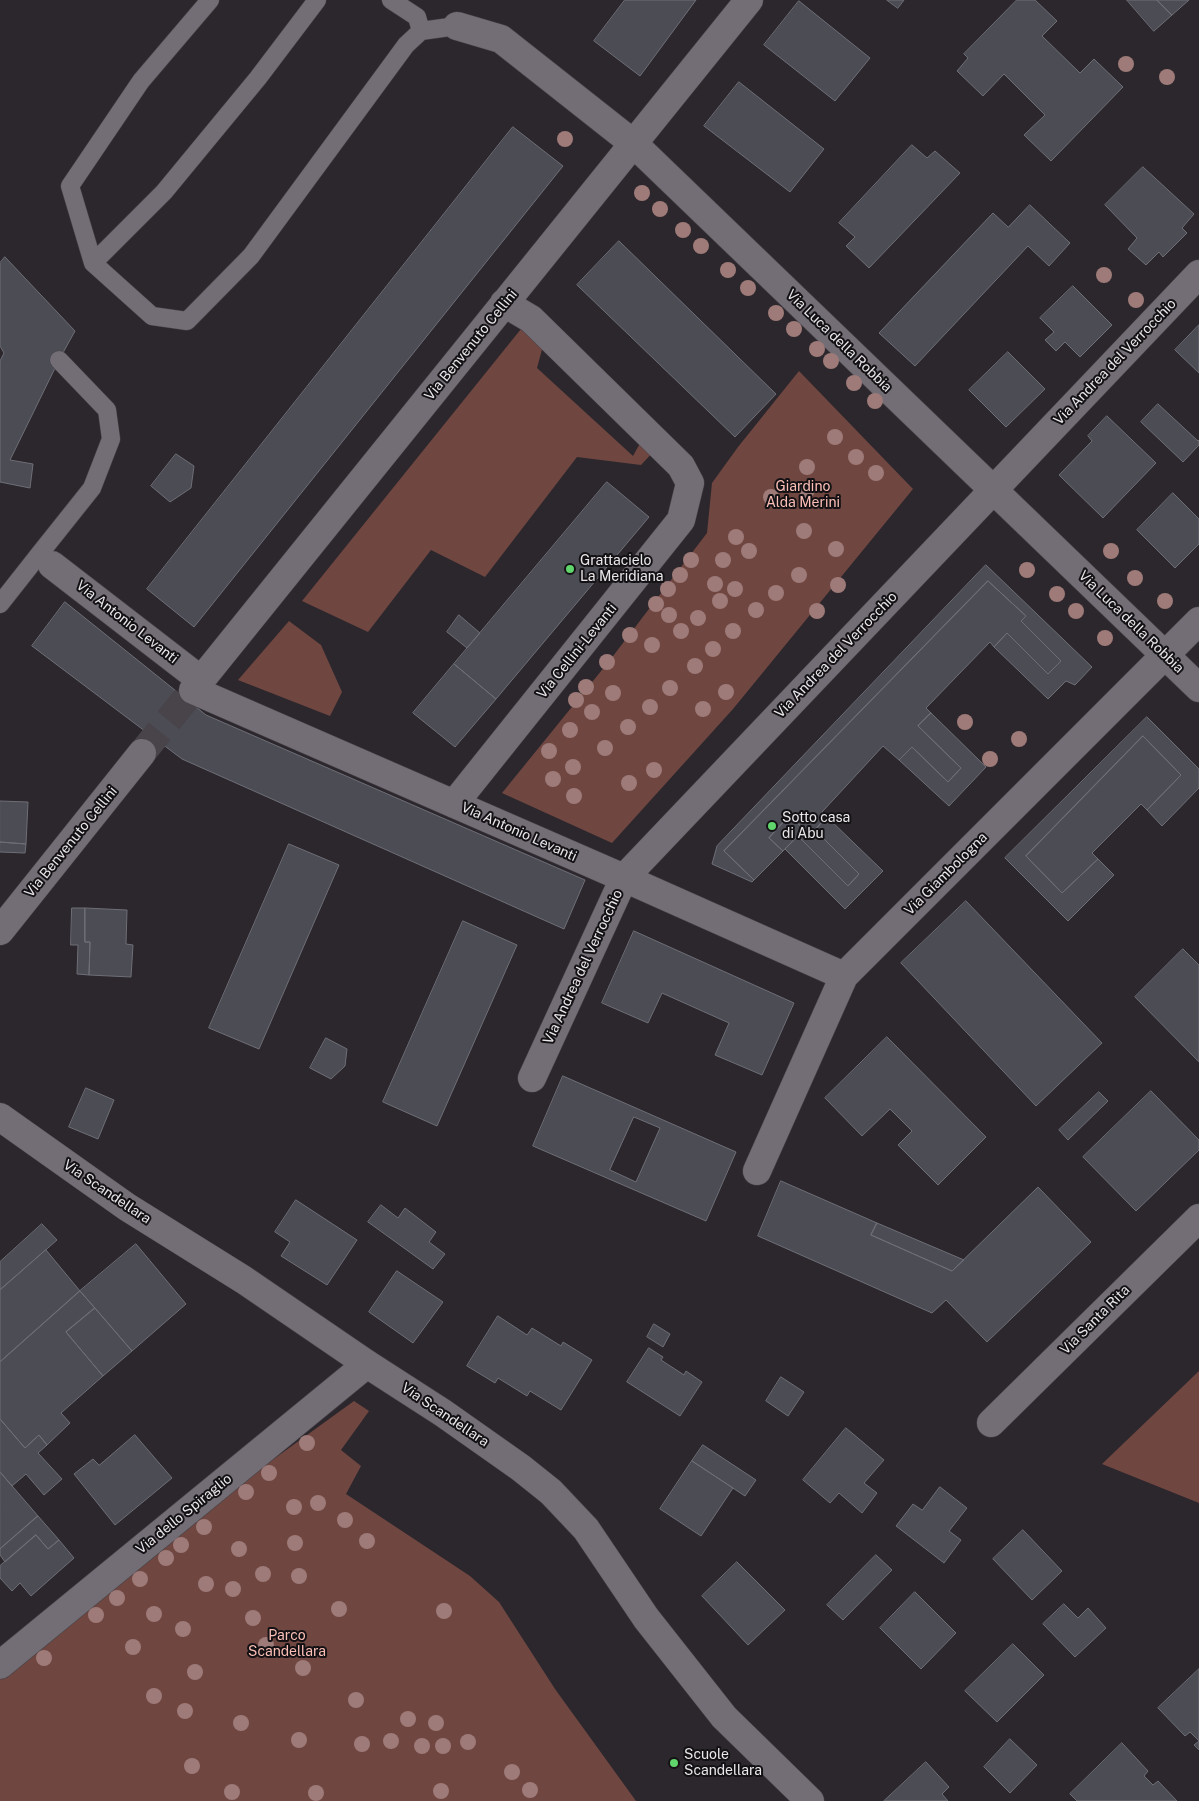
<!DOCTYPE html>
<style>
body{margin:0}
canvas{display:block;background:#2c272d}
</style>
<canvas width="1199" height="1801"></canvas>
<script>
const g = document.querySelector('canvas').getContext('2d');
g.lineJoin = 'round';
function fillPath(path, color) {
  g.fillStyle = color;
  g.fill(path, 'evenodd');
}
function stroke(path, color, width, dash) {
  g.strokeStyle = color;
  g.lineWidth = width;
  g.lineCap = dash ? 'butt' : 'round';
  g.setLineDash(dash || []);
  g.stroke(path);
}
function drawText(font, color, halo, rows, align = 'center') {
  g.font = font + ' "Public Sans",sans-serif';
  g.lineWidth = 4;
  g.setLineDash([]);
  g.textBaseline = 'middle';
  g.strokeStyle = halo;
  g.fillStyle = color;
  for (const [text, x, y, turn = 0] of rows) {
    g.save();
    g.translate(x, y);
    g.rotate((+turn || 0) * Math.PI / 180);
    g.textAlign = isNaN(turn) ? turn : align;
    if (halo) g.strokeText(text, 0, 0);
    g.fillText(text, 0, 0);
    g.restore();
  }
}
const green = new Path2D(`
 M 525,324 L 544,342 L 537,368 L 633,456 L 643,438 L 655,450 L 641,465 L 577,457 L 485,577 L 431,550 L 368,632 L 302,601 Z
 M 799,371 L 913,489 L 733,709 L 612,843 L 502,793 L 610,660 L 707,533 L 712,483 L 738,447 Z
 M 289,621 L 321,645 L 342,692 L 330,716 L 238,680 Z
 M 1199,1371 L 1199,1503 L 1102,1464 Z
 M 354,1401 L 369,1411 L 341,1450 L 361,1466 L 346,1494 L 470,1576 L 499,1602 L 555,1689 L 636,1801 L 0,1801 L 0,1657 Z`);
const building = new Path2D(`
 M 625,0 L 696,0 L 640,76 L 594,41 Z
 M 887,0 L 904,0 L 898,8 Z
 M 1017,0 L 1035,0 L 1057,21 L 1042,36 L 1080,73 L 1094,59 L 1123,87 L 1051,161 L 1024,135 L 1045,115 L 1004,74 L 983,96 L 957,71 L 968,58 L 964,54 Z
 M 1127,0 L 1157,0 L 1172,15 L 1154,31 Z
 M 1157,0 L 1189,0 L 1172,15 Z
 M 799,1 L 870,58 L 835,101 L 764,45 Z
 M 739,82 L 824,149 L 790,192 L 704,126 Z
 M 513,127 L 563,166 L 194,627 L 147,589 Z
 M 912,145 L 927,158 L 935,151 L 960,173 L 869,268 L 846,246 L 855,237 L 839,223 Z
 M 1143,167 L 1194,214 L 1182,228 L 1187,233 L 1163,257 L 1159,252 L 1146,265 L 1128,249 L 1137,238 L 1105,205 Z
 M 1030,205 L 1070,243 L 1049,266 L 1028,246 L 915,366 L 879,333 L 993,213 L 1008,227 Z
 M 619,241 L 776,394 L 735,437 L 577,285 Z
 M 5,257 L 75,331 L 59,360 L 10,460 L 33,464 L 30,488 L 0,482 L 0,361 L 4,353 L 0,346 L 0,263 Z
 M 1073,286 L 1112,325 L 1080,357 L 1065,342 L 1056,351 L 1045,340 L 1054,332 L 1040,318 Z
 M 1199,325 L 1199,373 L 1175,350 Z
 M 1008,352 L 1045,389 L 1006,427 L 969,390 Z
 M 1158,404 L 1198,441 L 1199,440 L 1199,445 L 1183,462 L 1141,422 Z
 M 1107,416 L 1156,463 L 1103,518 L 1059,475 L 1092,441 L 1088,436 Z
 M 176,454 L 194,466 L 191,488 L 170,502 L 151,486 Z
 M 607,482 L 649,517 L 496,699 L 454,664 Z
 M 1173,493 L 1199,519 L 1199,544 L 1175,568 L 1137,530 Z
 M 986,565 L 1092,667 L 1075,685 L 1066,681 L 1048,699 L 994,647 L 1007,633 L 1048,674 L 1061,661 L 1021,621 L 1026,616 L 988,581 L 724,851 L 754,880 L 752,882 L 712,864 L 717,846 Z
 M 988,581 L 1026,616 L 1021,621 L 1061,661 L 1048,674 L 1007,633 L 994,647 L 990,642 L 926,708 L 931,713 L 918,726 L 961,768 L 948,782 L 912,747 L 899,760 L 883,746 L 822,812 L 827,817 L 815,830 L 859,874 L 848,886 L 798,836 L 804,829 L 789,816 L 769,838 L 783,851 L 754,880 L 724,851 Z
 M 65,602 L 206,715 L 585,880 L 564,929 L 182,759 L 32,646 Z
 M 459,615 L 480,633 L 467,648 L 447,632 Z
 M 454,664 L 496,699 L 455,747 L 413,713 Z
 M 931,713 L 986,767 L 949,806 L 899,760 L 912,747 L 948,782 L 961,768 L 918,726 Z
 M 1147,717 L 1199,769 L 1199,788 L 1162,826 L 1147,810 L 1181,775 L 1143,736 L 1026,856 L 1062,893 L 1098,859 L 1114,875 L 1068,921 L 1005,858 Z
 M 1143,736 L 1181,775 L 1147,810 L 1141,804 L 1092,853 L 1098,859 L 1062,893 L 1026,856 Z
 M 0,801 L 28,802 L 26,844 L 0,842 Z
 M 789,816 L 804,829 L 783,851 L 769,838 Z
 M 827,817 L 883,871 L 845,909 L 785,849 L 798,836 L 848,886 L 859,874 L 815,830 Z
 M 0,842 L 26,844 L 25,853 L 0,852 Z
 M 289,844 L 339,865 L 259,1049 L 209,1028 Z
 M 966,901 L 1102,1043 L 1036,1106 L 901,963 Z
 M 72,908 L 85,908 L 85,942 L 90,942 L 89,975 L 77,974 L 78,945 L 71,945 Z
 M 85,908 L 127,910 L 126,944 L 133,945 L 131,977 L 89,975 L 90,942 L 85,942 Z
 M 463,921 L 517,945 L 437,1126 L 383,1102 Z
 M 634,931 L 794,1003 L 762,1075 L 715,1055 L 729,1023 L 662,993 L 648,1023 L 602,1003 Z
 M 1183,949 L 1199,965 L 1199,1062 L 1135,997 Z
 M 887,1037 L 986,1137 L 938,1185 L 898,1145 L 912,1131 L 890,1109 L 862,1136 L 825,1098 Z
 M 326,1038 L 347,1049 L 345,1066 L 331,1079 L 310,1068 Z
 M 563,1076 L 736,1152 L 706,1221 L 533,1146 ZM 634,1117 L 660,1128 L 636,1182 L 610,1170 Z
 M 86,1088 L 114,1100 L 98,1139 L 69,1127 Z
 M 1151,1091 L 1199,1140 L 1199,1150 L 1136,1211 L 1083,1157 Z
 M 1099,1092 L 1108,1101 L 1068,1140 L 1059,1130 Z
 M 781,1181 L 877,1223 L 871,1235 L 952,1271 L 1038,1187 L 1091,1242 L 987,1342 L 946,1300 L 932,1313 L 758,1236 Z
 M 296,1200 L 357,1240 L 327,1285 L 281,1256 L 290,1242 L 275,1232 Z
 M 381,1205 L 398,1218 L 405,1208 L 436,1232 L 429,1242 L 445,1254 L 433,1269 L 368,1222 Z
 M 877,1223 L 964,1260 L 952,1271 L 871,1235 Z
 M 42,1224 L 57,1240 L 0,1290 L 0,1262 Z
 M 136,1244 L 186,1304 L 132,1351 L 80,1291 Z
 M 46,1250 L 80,1291 L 0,1362 L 0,1290 Z
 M 397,1271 L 443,1302 L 413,1343 L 369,1312 Z
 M 80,1291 L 95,1308 L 66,1332 L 103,1376 L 61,1413 L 70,1423 L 47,1445 L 39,1435 L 25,1448 L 0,1419 L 0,1362 Z
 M 95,1308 L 132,1351 L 103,1376 L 66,1332 Z
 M 498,1316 L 527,1335 L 532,1328 L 561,1346 L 563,1342 L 592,1360 L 561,1410 L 530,1391 L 527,1396 L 498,1378 L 495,1383 L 467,1366 Z
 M 654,1324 L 670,1334 L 663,1347 L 647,1337 Z
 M 649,1348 L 663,1357 L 661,1360 L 684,1375 L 686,1371 L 702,1382 L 680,1416 L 627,1382 Z
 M 781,1377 L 804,1392 L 788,1416 L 766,1401 Z
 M 0,1419 L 25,1448 L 39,1435 L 47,1445 L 38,1453 L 62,1479 L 44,1495 L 26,1474 L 12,1486 L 0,1472 Z
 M 846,1428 L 884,1460 L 864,1483 L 877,1493 L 862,1513 L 839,1493 L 830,1503 L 803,1480 Z
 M 135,1435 L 172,1478 L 115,1525 L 74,1474 L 93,1459 L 99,1465 Z
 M 703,1445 L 756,1480 L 745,1496 L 692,1461 Z
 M 692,1461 L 733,1488 L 701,1536 L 660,1509 Z
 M 0,1472 L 38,1516 L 0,1549 Z
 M 940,1487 L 967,1508 L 949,1531 L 961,1540 L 944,1563 L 896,1526 L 913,1504 L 922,1510 Z
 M 38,1516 L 59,1540 L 48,1549 L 36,1535 L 5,1562 L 0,1555 L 0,1549 Z
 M 1023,1530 L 1062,1571 L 1032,1600 L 993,1559 Z
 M 36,1535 L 48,1549 L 59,1540 L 74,1558 L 31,1596 L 20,1583 L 12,1591 L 0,1578 L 0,1566 Z
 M 876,1555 L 892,1570 L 843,1620 L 827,1605 Z
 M 737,1562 L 785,1610 L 748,1645 L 702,1596 Z
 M 915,1592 L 956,1633 L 921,1669 L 880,1628 Z
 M 1064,1604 L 1078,1618 L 1088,1608 L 1106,1628 L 1075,1657 L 1043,1624 Z
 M 1013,1644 L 1044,1675 L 997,1722 L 965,1691 Z
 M 1199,1669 L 1199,1750 L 1194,1745 L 1199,1741 L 1190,1732 L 1185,1736 L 1158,1708 Z
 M 1010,1739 L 1037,1765 L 1010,1793 L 984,1767 Z
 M 1122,1743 L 1148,1771 L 1144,1776 L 1153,1785 L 1158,1781 L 1177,1801 L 1077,1801 L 1070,1794 Z
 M 926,1762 L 949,1787 L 942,1794 L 948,1801 L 884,1801 Z`);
const streetTunnel = new Path2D(`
 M 142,753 L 193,690`);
const lane = new Path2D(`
 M 210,0 L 141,81 L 70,186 L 93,263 L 152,316 L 187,321 L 251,256 L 406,45 L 421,31 L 457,26
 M 391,0 L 417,17 L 421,31
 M 93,263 L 164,192 L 258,78 L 317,0
 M 52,565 L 41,552 L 92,488 L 111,439 L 107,410 L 59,360
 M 0,604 L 41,552`);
const street = new Path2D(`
 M 749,0 L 193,690 L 624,878 L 844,976
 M 457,26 L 501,39 L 634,144 L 1199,688
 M 52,565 L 201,680
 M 454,804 L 681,520 L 690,483 L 681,466 L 531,319 L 504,303
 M 0,931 L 142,753
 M 532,1078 L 624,878 L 1199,274
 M 0,1117 L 127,1207 L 244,1280 L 367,1364 L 443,1413 L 521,1468 L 551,1492 L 586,1529 L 646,1618 L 724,1717 L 810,1801
 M 757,1171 L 844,976 L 1199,621
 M 991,1423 L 1199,1218
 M 0,1665 L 367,1364`);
const trees = [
 [1126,64],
 [1167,77],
 [565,139],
 [642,193],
 [660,209],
 [683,230],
 [701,246],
 [728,270],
 [1104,275],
 [748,288],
 [1136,300],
 [776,313],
 [794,329],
 [817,349],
 [831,361],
 [854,383],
 [875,401],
 [835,437],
 [856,457],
 [807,467],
 [876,473],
 [807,490],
 [771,497],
 [804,531],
 [736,537],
 [836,549],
 [749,551],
 [1111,551],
 [691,560],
 [723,560],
 [1027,570],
 [680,575],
 [799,575],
 [1135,578],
 [715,584],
 [838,585],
 [668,589],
 [735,589],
 [776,593],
 [1057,594],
 [720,601],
 [1165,601],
 [656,604],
 [756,610],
 [817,611],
 [1076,611],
 [669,615],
 [698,618],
 [681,631],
 [733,631],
 [630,635],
 [1105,638],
 [652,645],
 [713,649],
 [607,662],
 [695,666],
 [586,687],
 [670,688],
 [726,692],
 [613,693],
 [576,700],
 [650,707],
 [703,709],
 [592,712],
 [965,722],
 [628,727],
 [570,730],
 [1019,739],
 [605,748],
 [549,751],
 [990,759],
 [573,767],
 [654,770],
 [553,779],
 [629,783],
 [574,796],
 [307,1443],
 [269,1473],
 [246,1492],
 [318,1503],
 [294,1507],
 [345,1520],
 [204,1527],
 [367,1541],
 [295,1543],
 [181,1545],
 [239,1549],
 [166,1558],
 [263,1574],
 [299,1576],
 [140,1579],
 [206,1584],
 [233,1589],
 [117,1598],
 [339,1609],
 [444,1611],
 [154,1614],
 [96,1615],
 [253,1618],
 [183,1629],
 [266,1645],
 [133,1647],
 [44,1658],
 [303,1668],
 [195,1672],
 [154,1696],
 [356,1700],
 [185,1711],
 [408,1719],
 [241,1723],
 [436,1723],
 [299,1740],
 [391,1741],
 [468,1742],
 [362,1744],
 [422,1746],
 [443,1746],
 [192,1766],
 [512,1772],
 [530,1790],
 [441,1791],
 [232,1792],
 [316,1793]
];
const markers = [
 [570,569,5,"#5fd56b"],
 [772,826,5,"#5fd56b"],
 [674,1763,5,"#5fd56b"]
];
const streetNames = [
 ["Via Luca della Robbia",839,341,44],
 ["Via Benvenuto Cellini",471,345,-51],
 ["Via Andrea del Verrocchio",1115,362,-46],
 ["Via Antonio Levanti",127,622,38],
 ["Via Luca della Robbia",1131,622,44],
 ["Via Cellini-Levanti",577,651,-51],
 ["Via Andrea del Verrocchio",836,655,-46],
 ["Via Antonio Levanti",519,832,24],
 ["Via Benvenuto Cellini",71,842,-51],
 ["Via Giambologna",946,874,-45],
 ["Via Andrea del Verrocchio",583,967,-65],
 ["Via Scandellara",107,1192,34],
 ["Via Santa Rita",1095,1320,-45],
 ["Via Scandellara",445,1415,34],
 ["Via dello Spiraglio",184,1514,-39]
];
const parkNames = [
 ["Giardino",803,487],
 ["Alda Merini",803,503],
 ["Parco",287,1636],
 ["Scandellara",287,1652]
];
const poiNames = [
 ["Grattacielo",580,561],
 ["La Meridiana",580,577],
 ["Sotto casa",782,818],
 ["di Abu",782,834],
 ["Scuole",684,1755],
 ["Scandellara",684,1771]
];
fillPath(green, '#6f4640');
fillPath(building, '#4c4c55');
stroke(building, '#6e6e77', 1);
stroke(streetTunnel, '#48444a', 28, [28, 14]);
stroke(lane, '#474449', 19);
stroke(street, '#474449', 29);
stroke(lane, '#736d75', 18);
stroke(street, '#736d75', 28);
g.fillStyle = '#9e7b78';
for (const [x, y] of trees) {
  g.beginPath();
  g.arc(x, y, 8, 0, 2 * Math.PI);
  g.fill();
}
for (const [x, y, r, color] of markers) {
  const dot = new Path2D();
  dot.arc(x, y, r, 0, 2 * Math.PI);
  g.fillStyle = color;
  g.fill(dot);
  stroke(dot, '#131114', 2);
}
drawText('14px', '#eae7eb', '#131114', streetNames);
drawText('14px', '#fbbfb6', '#131114', parkNames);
drawText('14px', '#eae7eb', '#131114', poiNames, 'left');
</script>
